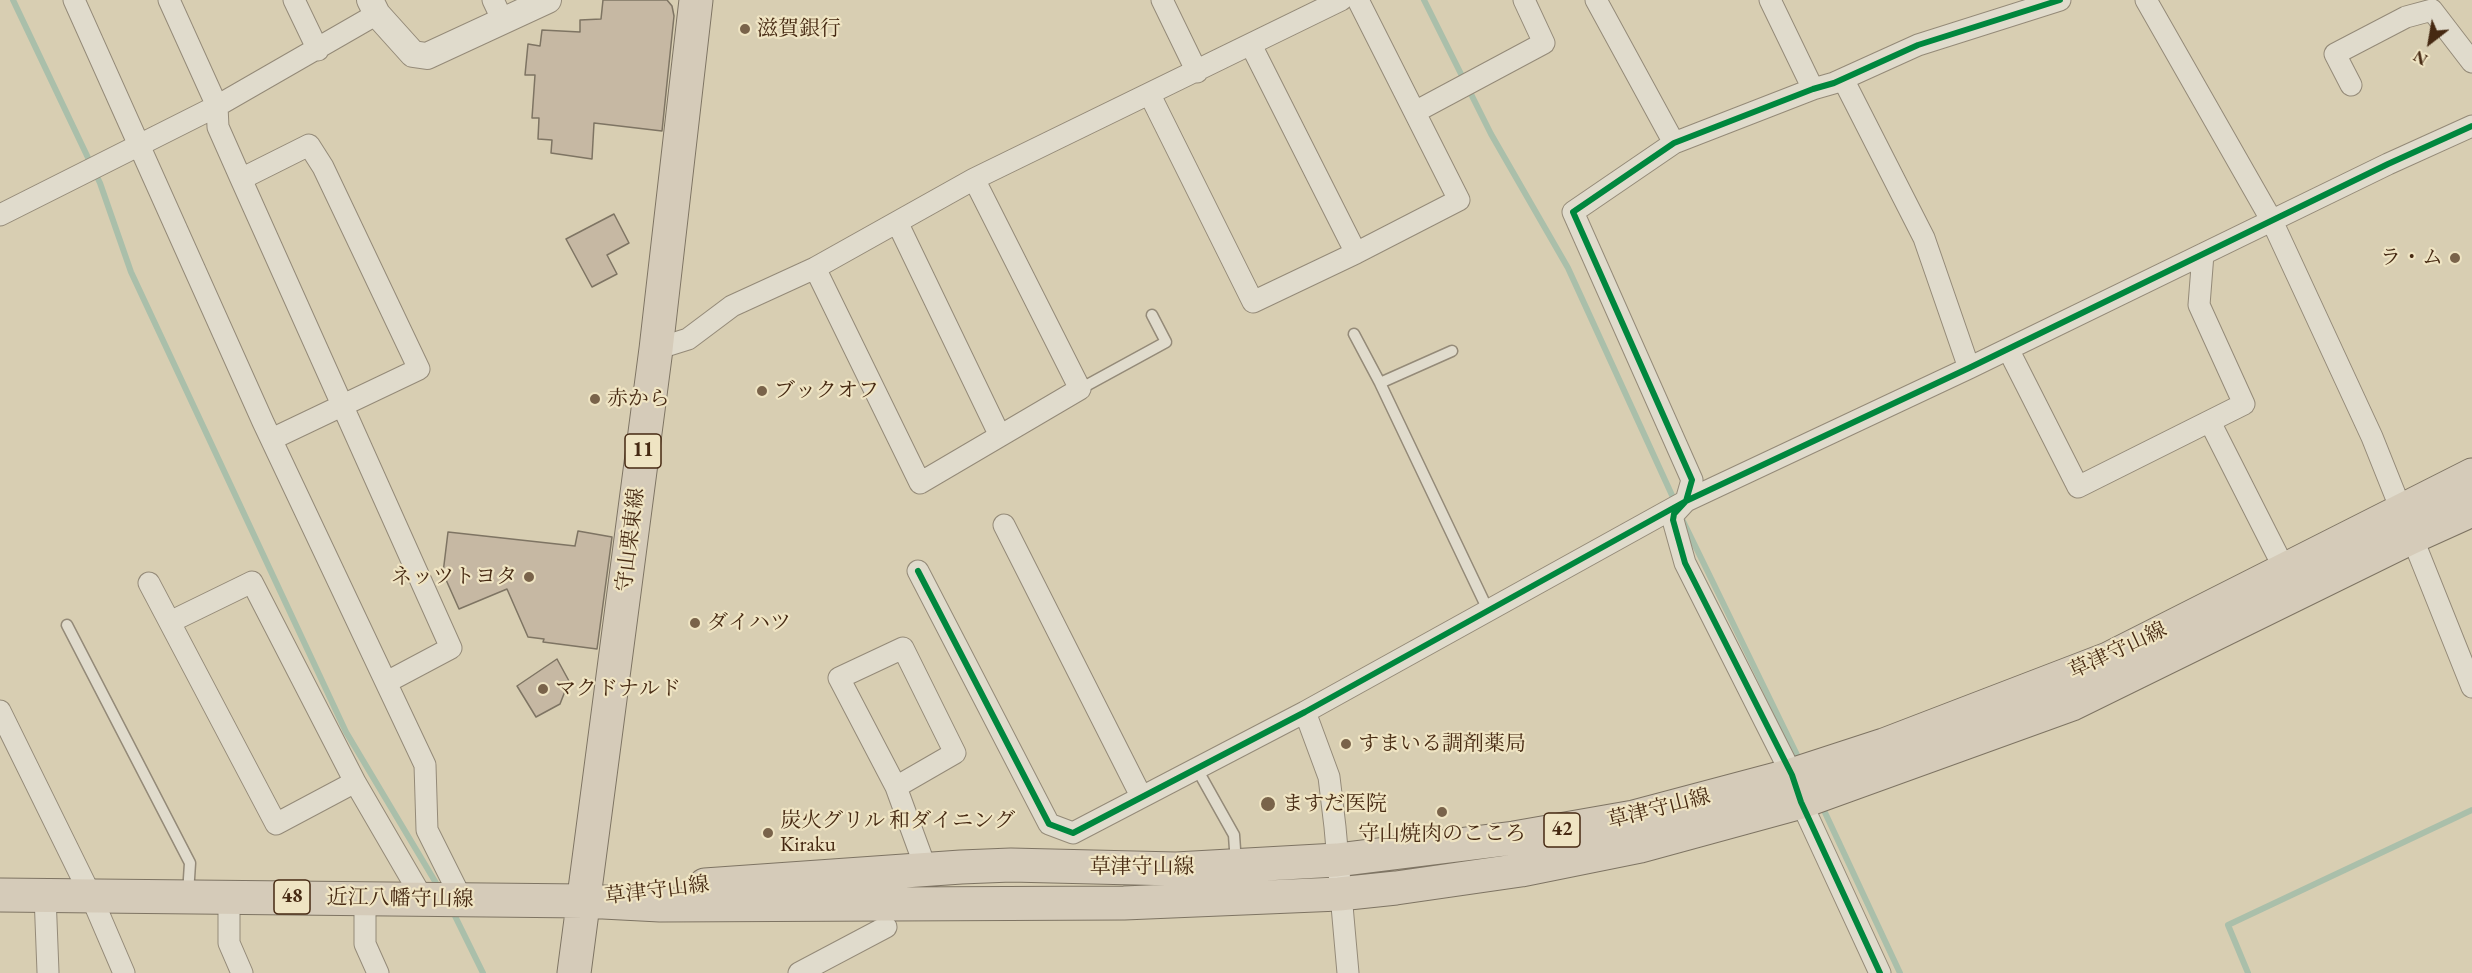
<!DOCTYPE html>
<meta charset="utf-8">
<style>
body{margin:0}
#map{position:relative;width:2472px;height:973px;overflow:hidden;background:#d8ceb2;font-family:"EB Garamond",serif}
canvas{display:block}
.north{position:absolute;left:2400px;top:12px;width:60px;height:60px;-webkit-text-stroke:4px #efe4c3;paint-order:stroke;rotate:211deg;font-size:16px;font-weight:700;line-height:24px;text-align:center;color:#462912}
.north::after{content:'';display:block;margin:auto;width:21px;height:27px;background:#462912;clip-path:polygon(50% 0,100% 100%,50% 72%,0 100%)}
</style>
<div id="map">
<canvas width="2472" height="973"></canvas>
<div class="north">N</div>
</div>
<script>
const g = document.querySelector('canvas').getContext('2d');
g.lineJoin = 'round';
function stroke(path, color, width, dash) {
  g.strokeStyle = color;
  g.lineWidth = width;
  g.lineCap = dash ? 'butt' : 'round';
  g.setLineDash(dash || []);
  g.stroke(path);
}
function fillPath(path, color) {
  g.fillStyle = color;
  g.fill(path, 'evenodd');
}
function drawText(font, color, halo, rows, align = 'center') {
  g.font = font + ' "EB Garamond","Noto Serif JP",serif';
  g.lineWidth = 4.5;
  g.setLineDash([]);
  g.textBaseline = 'middle';
  g.strokeStyle = halo;
  g.fillStyle = color;
  for (const [text, x, y, turn = 0] of rows) {
    g.save();
    g.translate(x, y);
    g.rotate((+turn || 0) * Math.PI / 180);
    g.textAlign = isNaN(turn) ? turn : align;
    if (halo) g.strokeText(text, 0, 0);
    g.fillText(text, 0, 0);
    g.restore();
  }
}
const stream = new Path2D(`
 M 13,0 L 100,183 L 131,272 L 346,732 L 439,888
 M 1424,0 L 1491,134 L 1568,268 L 1676,504
 M 1683,521 L 1801,763
 M 1821,804 L 1900,973
 M 452,910 L 483,973
 M 2248,973 L 2228,925 L 2472,810`);
const building = new Path2D(`
 M 603,0 L 667,0 L 672,6 L 674,16 L 662,131 L 594,123 L 592,159 L 551,153 L 552,140 L 538,139 L 539,118 L 532,118 L 535,75 L 525,75 L 528,44 L 540,46 L 542,30 L 580,32 L 580,20 L 601,19 Z
 M 614,214 L 629,243 L 607,255 L 617,274 L 592,287 L 566,239 Z
 M 578,531 L 612,537 L 597,649 L 543,642 L 544,639 L 528,637 L 507,589 L 459,609 L 443,573 L 448,532 L 575,546 Z
 M 557,659 L 569,681 L 560,704 L 536,717 L 517,686 Z`);
const service = new Path2D(`
 M 1354,334 L 1380,383 L 1488,610
 M 1380,383 L 1452,351
 M 1080,389 L 1166,342 L 1152,315
 M 67,625 L 190,863 L 188,894
 M 1197,769 L 1234,835 L 1236,864`);
const minor = new Path2D(`
 M 74,0 L 263,422 L 425,765 L 427,830 L 462,900
 M 169,0 L 217,106 L 218,127 L 241,179 L 451,648 L 387,682
 M 294,0 L 318,50
 M 493,0 L 503,21
 M 1162,0 L 1197,72
 M 1596,0 L 1674,143
 M 1770,0 L 1813,89
 M 2146,0 L 2272,221 L 2372,437 L 2472,687
 M 1251,45 L 1356,253
 M 1843,79 L 1924,238 L 1969,368
 M 2351,85 L 2335,54 L 2406,17 L 2432,10 L 2472,62
 M 1150,95 L 1253,302 L 1356,253 L 1459,200 L 1358,0
 M 1415,112 L 1544,43 L 1524,0
 M 241,179 L 309,145 L 323,167 L 419,369 L 272,439
 M 0,215 L 217,106 L 377,14
 M 897,222 L 1000,436
 M 815,268 L 920,483 L 1080,389 L 974,179
 M 656,349 L 688,339 L 732,306 L 815,268 L 974,179 L 1341,0
 M 2008,349 L 2078,487 L 2244,404 L 2199,305 L 2203,254
 M 2210,422 L 2285,570
 M 1004,525 L 1141,796
 M 918,571 L 1049,824 L 1073,833 L 1305,712 L 1686,501 L 1969,368 L 2388,164 L 2472,126
 M 149,583 L 276,824 L 355,782 L 423,899
 M 170,622 L 252,582 L 355,782
 M 0,711 L 91,896 L 124,973
 M 1305,712 L 1329,777 L 1335,827 L 1348,973
 M 896,787 L 955,753 L 903,648 L 839,678 L 896,787 L 926,869
 M 45,895 L 48,972
 M 229,897 L 229,943 L 242,973
 M 365,898 L 365,944 L 378,973
 M 799,973 L 886,927
 M 1880,973 L 1801,802 L 1792,775 L 1685,563 L 1673,520 L 1674,514 L 1686,501 L 1692,480 L 1573,212 L 1674,143 L 1813,89 L 1834,83 L 1918,45 L 2060,0`);
const tertiary = new Path2D(`
 M 370,0 L 377,14 L 413,54 L 427,56 L 548,0`);
const primary = new Path2D(`
 M 705,885 L 961,867 L 1011,865 L 1176,869 L 1337,860 L 1514,838 L 1634,817 L 1792,775 L 1884,745 L 2108,659 L 2472,475
 M 0,895 L 584,901 L 660,905 L 1124,903 L 1339,894 L 1396,888 L 1521,870 L 1640,846 L 1801,802 L 2072,704 L 2410,538 L 2472,510
 M 574,973 L 656,349 L 696,0`);
const cycleway = new Path2D(`
 M 918,571 L 1049,824 L 1073,833 L 1305,712 L 1686,501 L 1969,368 L 2388,164 L 2472,126
 M 1880,973 L 1801,802 L 1792,775 L 1685,563 L 1673,520 L 1674,514 L 1686,501 L 1692,480 L 1573,212 L 1674,143 L 1813,89 L 1834,83 L 1918,45 L 2060,0`);
const markers = [
 [745,29,6,"#79634a"],
 [2455,258,6,"#79634a"],
 [762,391,6,"#79634a"],
 [595,399,6,"#79634a"],
 [529,577,6,"#79634a"],
 [695,623,6,"#79634a"],
 [543,689,6,"#79634a"],
 [1346,744,6,"#79634a"],
 [1268,804,8,"#79634a"],
 [1442,812,6,"#79634a"],
 [768,833,6,"#79634a"]
];
const shields = [
 [643,451,36],
 [1562,830,36],
 [292,897,36]
];
const shieldNames = [
 ["11",643,451],
 ["42",1562,830],
 ["48",292,897]
];
const poiNames = [
 ["滋賀銀行",757,29],
 ["ラ・ム",2443,258,"right"],
 ["ブックオフ",774,391],
 ["赤から",607,399],
 ["ネッツトヨタ",517,577,"right"],
 ["ダイハツ",707,623],
 ["マクドナルド",555,689],
 ["すまいる調剤薬局",1358,744],
 ["ますだ医院",1282,804],
 ["炭火グリル 和ダイニング",780,821],
 ["Kiraku",780,845],
 ["守山焼肉のこころ",1442,834,"center"]
];
const streetNames = [
 ["守山栗東線",631,540,-83],
 ["草津守山線",2118,651,-25],
 ["草津守山線",1659,809,-14],
 ["草津守山線",1142,867],
 ["草津守山線",657,891,-7],
 ["近江八幡守山線",400,899,1]
];
stroke(stream, '#aabfaa', 6);
fillPath(building, '#c6b8a3');
stroke(building, '#7e7463', 1.5);
stroke(service, '#948a78', 13);
stroke(minor, '#948a78', 23);
stroke(tertiary, '#948a78', 28);
stroke(primary, '#7e7463', 35);
stroke(service, '#e0dbcc', 10);
stroke(minor, '#e0dbcc', 21);
stroke(tertiary, '#e0dbcc', 26);
stroke(primary, '#d5cbb9', 33);
stroke(cycleway, '#00873e', 6);
for (const [x, y, r, color] of markers) {
  const dot = new Path2D();
  dot.arc(x, y, r, 0, 2 * Math.PI);
  g.fillStyle = color;
  g.fill(dot);
  stroke(dot, '#efe4c3', 2);
}
for (const [x, y, w] of shields) {
  const box = new Path2D();
  box.roundRect(x - w / 2, y - 17, w, 34, 4.5);
  g.fillStyle = '#efe4c3';
  g.fill(box);
  stroke(box, '#462912', 1.5);
}
drawText('bold 20px', '#462912', null, shieldNames);
drawText('21px', '#462912', '#efe4c3', poiNames, 'left');
drawText('21px', '#462912', '#efe4c3', streetNames);
</script>
